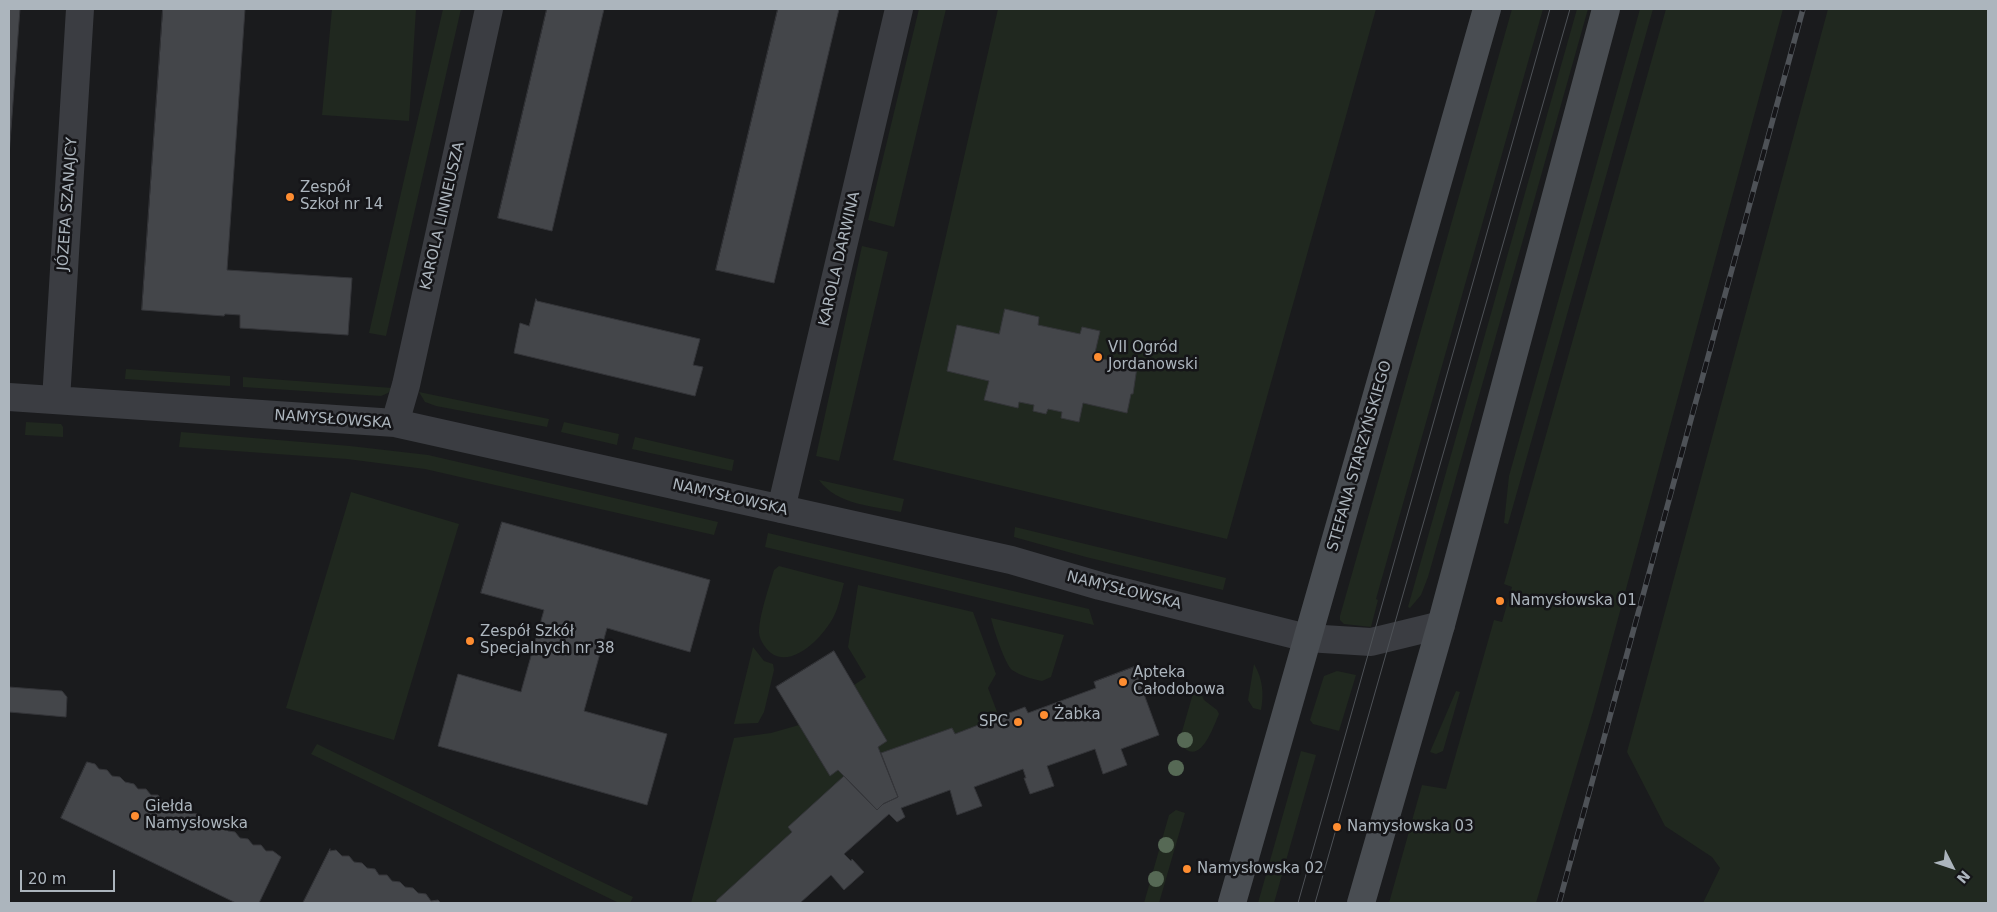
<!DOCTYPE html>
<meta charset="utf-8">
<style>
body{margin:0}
#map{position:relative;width:1997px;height:912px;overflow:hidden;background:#1a1b1d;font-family:"DejaVu Sans",sans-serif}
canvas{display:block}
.frame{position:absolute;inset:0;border:10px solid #acb5bd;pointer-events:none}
.north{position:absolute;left:1927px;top:842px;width:50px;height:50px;-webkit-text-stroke:4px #151518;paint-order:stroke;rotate:131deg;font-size:14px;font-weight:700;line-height:20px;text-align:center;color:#acb5bd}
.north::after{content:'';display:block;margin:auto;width:18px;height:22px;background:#acb5bd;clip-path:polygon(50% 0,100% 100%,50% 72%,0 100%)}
.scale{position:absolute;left:20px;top:870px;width:95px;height:22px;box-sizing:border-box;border:2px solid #acb5bd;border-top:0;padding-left:6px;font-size:15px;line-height:18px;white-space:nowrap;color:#acb5bd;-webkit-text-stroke:4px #151518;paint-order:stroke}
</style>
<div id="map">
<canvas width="1997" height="912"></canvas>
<div class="frame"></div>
<div class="north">N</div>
<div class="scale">20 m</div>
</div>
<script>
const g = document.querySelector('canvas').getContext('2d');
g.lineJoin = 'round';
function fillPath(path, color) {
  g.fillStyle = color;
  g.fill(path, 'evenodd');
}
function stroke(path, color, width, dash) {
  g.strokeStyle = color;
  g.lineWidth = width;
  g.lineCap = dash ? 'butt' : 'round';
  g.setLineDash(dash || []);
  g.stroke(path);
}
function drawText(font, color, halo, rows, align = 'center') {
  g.font = font + ' "DejaVu Sans",sans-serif';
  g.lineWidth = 5;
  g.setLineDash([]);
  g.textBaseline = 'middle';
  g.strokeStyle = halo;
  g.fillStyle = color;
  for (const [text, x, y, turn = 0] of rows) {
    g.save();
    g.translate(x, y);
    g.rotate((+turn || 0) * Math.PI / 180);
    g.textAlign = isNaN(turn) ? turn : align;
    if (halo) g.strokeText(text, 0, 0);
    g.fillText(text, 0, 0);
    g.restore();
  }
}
const green = new Path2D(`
 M 332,9 L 416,9 L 409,121 L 322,115 Z
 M 443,9 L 461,9 L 386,336 L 369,333 Z
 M 919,9 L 946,9 L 894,227 L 868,220 Z
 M 998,9 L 1376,9 L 1227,539 L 893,460 L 942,253 Z
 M 1512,9 L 1543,9 L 1376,599 L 1378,600 L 1371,627 L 1344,624 L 1340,620 L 1340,616 Z
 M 1577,9 L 1588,9 L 1428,577 L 1421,595 L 1410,608 L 1408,607 Z
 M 1640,9 L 1653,9 L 1508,524 L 1504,523 L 1509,476 Z
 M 1666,9 L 1783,9 L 1593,711 L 1536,903 L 1389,903 L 1422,785 L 1446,789 L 1494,620 L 1502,622 L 1512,587 L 1504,584 Z
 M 1828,9 L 1988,9 L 1988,903 L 1703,903 L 1720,868 L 1712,857 L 1665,826 L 1627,752 Z
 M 862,246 L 888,252 L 839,461 L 816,456 Z
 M 126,369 L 230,376 L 230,386 L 125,379 Z
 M 243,377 L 392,388 L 388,393 L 381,396 L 243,387 Z
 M 419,392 L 549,419 L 547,427 L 436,406 L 425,402 Z
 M 26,422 L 61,424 L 63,427 L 63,437 L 25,435 Z
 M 564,422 L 619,434 L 617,445 L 561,432 Z
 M 181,432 L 350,446 L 428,455 L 718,522 L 714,535 L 425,469 L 347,459 L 179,447 Z
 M 635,437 L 734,460 L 732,471 L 632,449 Z
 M 819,480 L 904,499 L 901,512 C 873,506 837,505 819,480 Z
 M 351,492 L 459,524 L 394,740 L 286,708 Z
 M 1015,527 L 1226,578 L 1223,590 L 1086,557 L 1014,537 Z
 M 768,533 L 1089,609 L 1094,625 L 765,547 Z
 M 779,566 L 844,583 C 841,594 839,606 834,616 C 824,636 793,669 771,653 C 765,648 758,638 759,630 C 760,613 769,587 774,570 Z
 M 858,585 L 973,612 L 996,674 L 988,688 L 999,717 L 955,734 L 952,728 L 881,753 L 878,747 L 887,741 L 854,685 L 866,677 L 848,647 Z
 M 991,618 L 1064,635 L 1051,677 L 1042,681 C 1032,679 1021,676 1012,670 C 1005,664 993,628 991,618 Z
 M 753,647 L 764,661 L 773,664 L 774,670 L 764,712 L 758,723 L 734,724 Z
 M 1254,664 C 1263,679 1264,694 1261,710 L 1253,708 L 1248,700 Z
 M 1337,671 L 1356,675 L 1339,731 L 1313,724 L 1310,720 L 1324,676 Z
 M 1196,683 L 1204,700 L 1217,710 L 1219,714 C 1212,730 1199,770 1179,742 Z
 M 1456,691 L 1460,692 L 1443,751 L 1436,754 L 1430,752 Z
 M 799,725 L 830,776 L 838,770 L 844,776 L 792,832 L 717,901 L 718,903 L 691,903 L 734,738 L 771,733 Z
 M 317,744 L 633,897 L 630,903 L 619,903 L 311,754 Z
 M 1301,751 L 1316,755 L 1274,903 L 1258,903 Z
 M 1176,810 L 1185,813 L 1159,903 L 1144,903 L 1169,815 Z`);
const building = new Path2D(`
 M 9,9 L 20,9 L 9,156 Z
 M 163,9 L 245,9 L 227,270 L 352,278 L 348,335 L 240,328 L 240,315 L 225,314 L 224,316 L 142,310 Z
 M 547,9 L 604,9 L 552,231 L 498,218 Z
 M 778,9 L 839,9 L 774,283 L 716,270 Z
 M 536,299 L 537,301 L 700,339 L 693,365 L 703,367 L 695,396 L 514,353 L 520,323 L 529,326 Z
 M 1005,309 L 1039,317 L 1038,325 L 1080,334 L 1082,327 L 1100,331 L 1094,357 L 1137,367 L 1133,394 L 1131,394 L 1127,413 L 1083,403 L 1079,422 L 1061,418 L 1062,412 L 1048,409 L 1046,414 L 1033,411 L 1034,405 L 1019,402 L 1018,408 L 984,400 L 989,381 L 947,371 L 957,325 L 999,334 Z
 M 502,522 L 710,580 L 690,652 L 607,628 L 584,711 L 667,734 L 647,805 L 438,746 L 458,674 L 521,692 L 522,688 L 544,610 L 481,593 Z
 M 834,651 L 887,741 L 878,747 L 898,797 L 883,804 L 877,810 L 838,770 L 830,776 L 776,687 Z
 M 1134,667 L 1159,735 L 1121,749 L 1127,765 L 1103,774 L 1095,749 L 1047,766 L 1054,786 L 1030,794 L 1024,778 L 1026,778 L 1023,769 L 974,787 L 982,806 L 957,815 L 950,790 L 901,808 L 905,817 L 897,822 L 889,814 L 844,854 L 851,861 L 852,859 L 864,872 L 844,890 L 831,875 L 800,903 L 718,903 L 716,901 L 792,832 L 788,827 L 844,776 L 877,810 L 883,804 L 898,797 L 881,753 L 952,728 L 955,734 L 1025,707 L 1028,713 L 1096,688 L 1094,682 Z
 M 9,687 L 62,691 L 67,697 L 66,717 L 9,712 Z
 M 87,762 L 95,764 L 99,769 L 107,770 L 112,776 L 120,777 L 125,782 L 134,784 L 138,789 L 146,789 L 151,795 L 158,795 L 163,801 L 171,801 L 176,808 L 184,808 L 189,813 L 197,814 L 202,820 L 209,820 L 214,825 L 223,826 L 228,831 L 235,832 L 240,838 L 248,839 L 253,845 L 261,845 L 266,851 L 273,851 L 281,857 L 259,903 L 236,903 L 61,818 Z
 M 330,849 L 330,851 L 336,850 L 342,856 L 349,856 L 354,862 L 362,863 L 367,868 L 375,869 L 379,875 L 387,875 L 392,881 L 400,882 L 405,887 L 413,888 L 418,893 L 426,894 L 431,901 L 438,900 L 441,903 L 303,903 Z`);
const minor = new Path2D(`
 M 9,397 L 395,423 L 1011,560 L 1100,586 L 1307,638 L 1371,642 L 1441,625
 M 56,400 L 80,9
 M 395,423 L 406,385 L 489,9
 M 781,509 L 899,9`);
const secondary = new Path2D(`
 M 1232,903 L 1487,9
 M 1361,903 L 1441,625 L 1606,9`);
const tram = new Path2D(`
 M 1298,903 L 1550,9
 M 1315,903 L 1570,9`);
const rail = new Path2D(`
 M 1559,903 L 1803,9`);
const trees = [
 [1185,740],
 [1176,768],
 [1166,845],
 [1156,879]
];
const markers = [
 [290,197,5,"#fe8d31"],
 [1098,357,5,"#fe8d31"],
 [1500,601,5,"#fe8d31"],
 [470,641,5,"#fe8d31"],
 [1123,682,5,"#fe8d31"],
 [1044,715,5,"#fe8d31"],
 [1018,722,5,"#fe8d31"],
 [135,816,5,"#fe8d31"],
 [1337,827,5,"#fe8d31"],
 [1187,869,5,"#fe8d31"]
];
const poiNames = [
 ["Zespół",300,188],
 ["Szkoł nr 14",300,205],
 ["VII Ogród",1108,348],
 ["Jordanowski",1108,365],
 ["Namysłowska 01",1510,601],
 ["Zespół Szkół",480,632],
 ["Specjalnych nr 38",480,649],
 ["Apteka",1133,673],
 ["Całodobowa",1133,690],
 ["Żabka",1054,715],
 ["SPC",1008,722,"right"],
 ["Giełda",145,807],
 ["Namysłowska",145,824],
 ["Namysłowska 03",1347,827],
 ["Namysłowska 02",1197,869]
];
const streetNames = [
 ["JÓZEFA SZANAJCY",68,204,-86],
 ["KAROLA LINNEUSZA",443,216,-77],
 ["KAROLA DARWINA",840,259,-77],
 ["NAMYSŁOWSKA",333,420,4],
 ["STEFANA STARZYŃSKIEGO",1360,456,-74],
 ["NAMYSŁOWSKA",730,498,13],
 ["NAMYSŁOWSKA",1124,591,14]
];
fillPath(green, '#20281f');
fillPath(building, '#44464a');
stroke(building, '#343539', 1);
stroke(minor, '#3b3d42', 28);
stroke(secondary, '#494d52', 28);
stroke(tram, '#4e5257', 1);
stroke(rail, '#4e5257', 5.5);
stroke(rail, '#151518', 4, [11]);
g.fillStyle = '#566955';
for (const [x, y] of trees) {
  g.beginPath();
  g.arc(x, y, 8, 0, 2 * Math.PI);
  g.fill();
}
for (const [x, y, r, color] of markers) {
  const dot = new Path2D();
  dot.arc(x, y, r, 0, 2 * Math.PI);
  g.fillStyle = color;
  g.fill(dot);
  stroke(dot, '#151518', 2);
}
drawText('15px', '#acb5bd', '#151518', poiNames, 'left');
drawText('15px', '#acb5bd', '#151518', streetNames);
</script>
